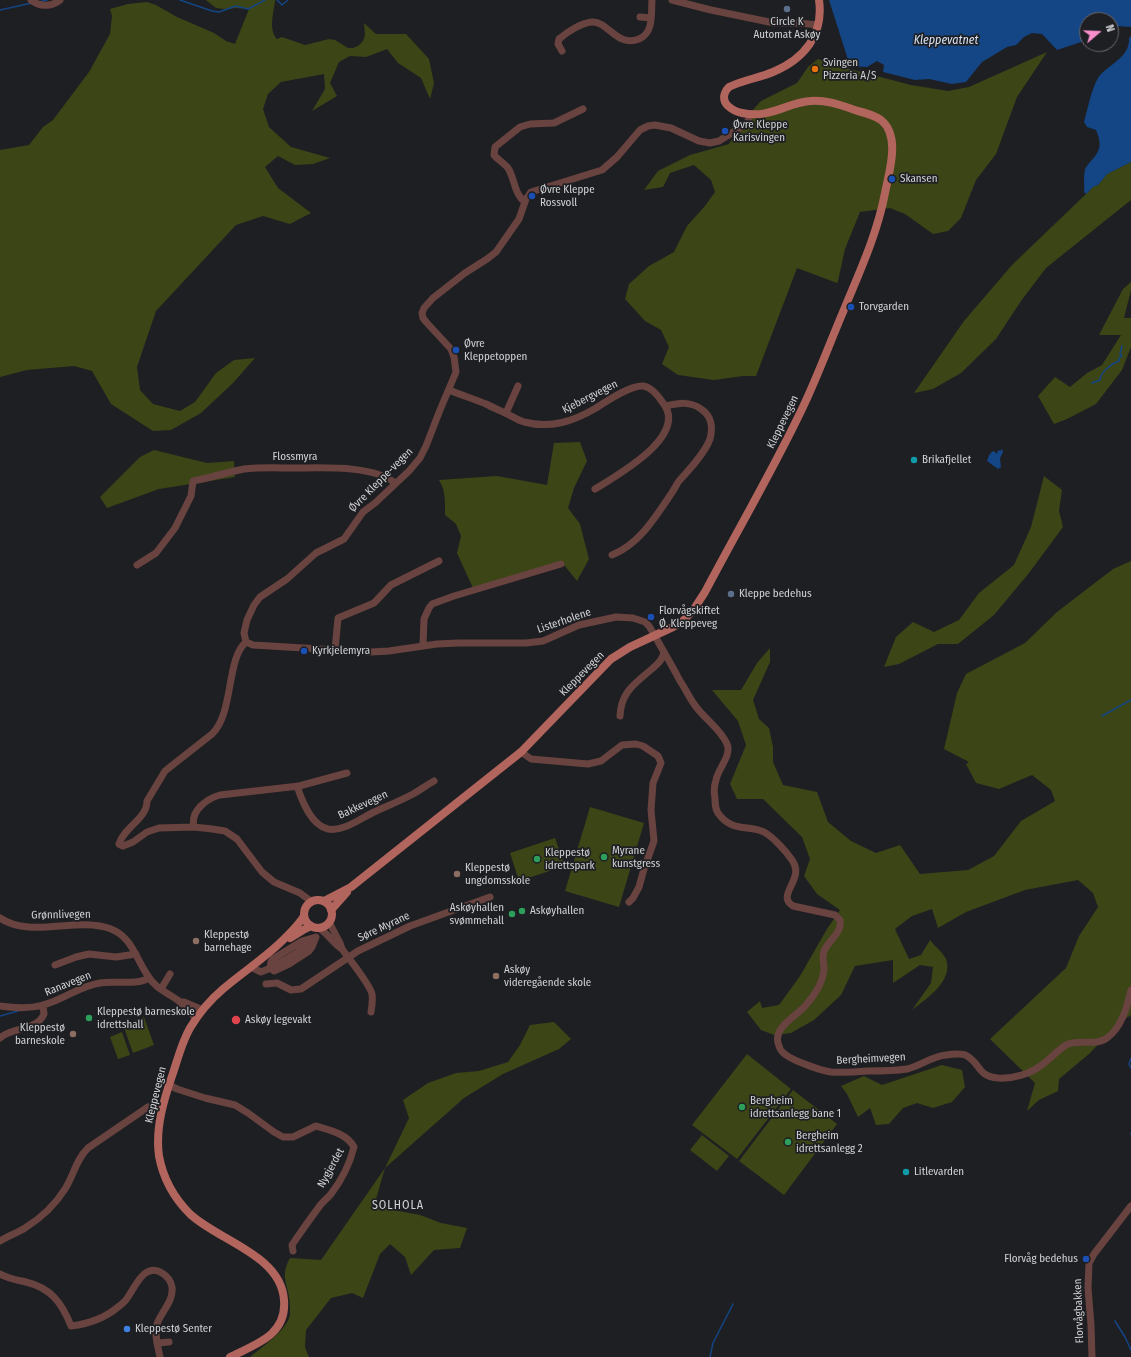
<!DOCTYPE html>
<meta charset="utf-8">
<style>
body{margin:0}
#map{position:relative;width:1131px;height:1357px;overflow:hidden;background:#1e1f23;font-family:"Fira Sans Condensed",sans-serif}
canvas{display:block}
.north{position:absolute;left:1079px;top:12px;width:40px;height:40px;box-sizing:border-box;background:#1e1f23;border:1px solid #66676a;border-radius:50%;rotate:71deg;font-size:11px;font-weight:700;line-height:16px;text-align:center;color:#d1d2d4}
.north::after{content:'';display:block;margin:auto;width:14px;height:18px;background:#f98fca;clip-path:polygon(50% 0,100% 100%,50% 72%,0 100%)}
</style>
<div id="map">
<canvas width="1131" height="1357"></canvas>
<div class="north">N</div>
</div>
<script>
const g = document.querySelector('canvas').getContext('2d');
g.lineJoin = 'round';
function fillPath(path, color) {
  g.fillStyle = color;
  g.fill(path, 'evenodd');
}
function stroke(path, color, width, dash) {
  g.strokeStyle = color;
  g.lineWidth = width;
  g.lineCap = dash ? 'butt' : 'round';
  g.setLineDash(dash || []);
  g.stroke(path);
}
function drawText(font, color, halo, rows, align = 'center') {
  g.font = font + ' "Fira Sans Condensed",sans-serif';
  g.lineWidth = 3.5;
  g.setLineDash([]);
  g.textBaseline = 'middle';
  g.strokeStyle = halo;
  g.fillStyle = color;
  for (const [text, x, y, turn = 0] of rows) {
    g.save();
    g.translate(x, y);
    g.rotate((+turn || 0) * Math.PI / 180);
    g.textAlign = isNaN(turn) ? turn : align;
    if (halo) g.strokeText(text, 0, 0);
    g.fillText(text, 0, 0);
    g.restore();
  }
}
const green = new Path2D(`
 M 206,0 L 275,0 C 274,12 268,30 277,39 L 282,37 L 305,45 L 329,39 L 335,40 L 348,48 L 353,48 L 358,46 L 363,41 L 365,35 L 364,23 L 376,34 L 406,34 L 429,59 L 434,83 L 430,99 L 421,78 L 398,63 L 387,49 L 366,57 L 350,56 L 339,62 L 330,83 L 337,96 L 312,111 L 325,89 L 324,74 L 281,82 L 268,94 L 263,109 L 269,127 L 291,147 L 330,158 L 313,164 L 295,165 L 278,156 L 265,167 L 278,188 L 311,213 L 290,224 L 263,216 L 236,225 L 156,311 L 137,367 L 140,390 L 153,404 L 180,411 L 195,402 L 216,373 L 234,360 L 255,358 L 233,383 L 201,413 L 171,430 L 153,431 L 111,404 L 92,371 L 74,366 L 27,370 L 0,377 L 0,150 L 29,145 L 43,127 L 53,120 L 89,72 L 110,34 L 112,16 L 110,9 L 128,4 L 147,2 L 156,5 L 177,17 L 214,33 L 226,41 L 235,44 L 249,9 L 236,8 L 224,9 L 216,8 Z
 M 1047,52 L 1017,97 L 996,154 L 976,180 L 961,218 L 948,231 L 933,234 L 905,214 L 890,208 L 860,212 L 845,249 L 838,281 L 837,283 L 797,268 L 756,376 L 743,376 L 714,380 L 678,375 L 662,364 L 669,347 L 661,330 L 645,321 L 625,299 L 629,284 L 649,266 L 674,252 L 687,226 L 705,206 L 715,192 L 711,180 L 694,165 L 670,173 L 663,187 L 644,190 L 658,171 L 690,155 L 729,144 L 742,124 L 758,115 L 751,112 L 761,101 L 797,83 L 808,67 L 818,59 L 846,68 L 911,85 L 948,91 L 969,87 Z
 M 1131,162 L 1131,200 L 1046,268 L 1021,301 L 996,339 L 961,373 L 933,389 L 914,393 L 964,321 L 1012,265 L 1086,194 L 1093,187 L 1098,185 L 1107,174 Z
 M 1131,282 L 1131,290 L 1124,318 L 1131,318 L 1131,347 L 1122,370 L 1096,404 L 1067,419 L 1054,424 L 1038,396 L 1055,377 L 1070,387 L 1087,373 L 1102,365 L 1121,335 L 1099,335 L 1123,289 Z
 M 580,442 L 587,461 L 574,488 L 568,508 L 580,524 L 589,559 L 577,581 L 564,565 L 473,588 L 457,553 L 461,536 L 456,524 L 445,515 C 445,503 446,491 439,480 L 497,476 L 547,485 L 554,443 Z
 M 154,450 L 207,463 L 234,461 L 235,477 L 159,489 L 107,508 L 100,497 L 140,457 Z
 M 1044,476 L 1062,490 L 1059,511 L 1063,527 L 1029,573 L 994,615 L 958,644 L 938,644 L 899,664 L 884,667 L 896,637 L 913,622 L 934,632 L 959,620 L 979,593 L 1014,565 L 1031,527 Z
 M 1131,561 L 1131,1015 L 1119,1023 L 1089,1054 L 1059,1079 L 1058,1091 L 1039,1100 L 1027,1111 L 1035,1083 L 990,1039 L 1066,968 L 1079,936 L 1098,907 L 1093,893 L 1078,880 L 1025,890 L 966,912 L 938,928 L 932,909 L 912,916 L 895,929 L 909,959 L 921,955 L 930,940 C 934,945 944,954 946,959 C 954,981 926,999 912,1010 L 931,983 L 933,967 L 920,965 L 893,983 L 893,960 L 855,966 L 841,995 L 814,1020 L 791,1033 L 774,1035 L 761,1030 L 747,1012 L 760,1001 L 762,1008 L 779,1005 L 800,976 L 827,929 L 840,910 L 817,894 L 804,876 L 810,859 L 802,837 L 763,799 L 737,799 L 730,784 L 746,745 L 738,721 L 712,690 L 741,690 L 757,663 L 770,648 L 770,662 L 753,700 L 759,719 L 769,728 L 773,747 L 773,762 L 783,785 L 817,792 L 828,822 L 851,841 L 876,853 L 900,845 L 920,874 L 968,870 L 994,856 L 1021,821 L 1055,801 L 1051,790 L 1032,775 L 999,789 L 976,783 L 966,764 L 969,762 L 944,749 L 957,693 L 966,674 L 1025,643 L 1057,612 L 1113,569 Z
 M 590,807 L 644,823 L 619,907 L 565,891 Z
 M 555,838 L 565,866 L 519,881 L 510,853 Z
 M 144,1017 L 154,1045 L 133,1053 L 123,1025 Z
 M 554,1022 L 571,1039 L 559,1049 L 503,1074 L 464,1098 L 385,1168 L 376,1199 L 393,1210 L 420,1215 L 441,1223 L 467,1228 L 460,1248 L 434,1250 L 411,1275 L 405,1257 L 390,1244 L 380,1254 L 363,1298 L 352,1293 L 331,1298 L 306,1330 L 305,1347 L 309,1357 L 250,1357 C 262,1347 287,1330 290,1315 C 290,1312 290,1308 290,1305 C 289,1285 279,1278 290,1258 L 321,1260 L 385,1168 L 409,1118 L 403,1100 L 428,1083 L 456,1073 L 479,1071 L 508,1062 L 520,1045 L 530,1025 Z
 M 122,1032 L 130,1055 L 118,1059 L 110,1037 Z
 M 747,1054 L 791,1089 L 737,1159 L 692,1125 Z
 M 942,1065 L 962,1070 L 965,1087 L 952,1102 L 933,1108 L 917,1103 L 903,1108 L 889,1124 L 876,1125 L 870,1108 L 858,1117 L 847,1094 L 841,1086 L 864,1076 L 882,1085 Z
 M 793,1090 L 837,1124 L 784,1195 L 739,1161 Z
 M 702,1135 L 729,1156 L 717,1171 L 690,1150 Z`);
const water = new Path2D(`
 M 829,0 L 1131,0 L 1131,27 L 1117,26 L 1113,29 L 1115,34 L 1111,38 L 1111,20 L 1087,20 L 1087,40 L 1057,50 L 1042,34 L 1032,33 L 1024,37 L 1016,45 L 1007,47 L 982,62 L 966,82 L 952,84 L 929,79 L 915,80 L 883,72 L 884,65 L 877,61 L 867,67 L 850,66 Z
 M 1131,36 L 1131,162 L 1107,174 L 1098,185 L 1093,187 L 1086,194 L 1084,192 C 1085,184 1083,178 1085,170 C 1086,166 1088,165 1090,162 C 1101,151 1102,144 1096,130 L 1087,127 L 1084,122 C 1088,109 1092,84 1101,74 C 1112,63 1130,56 1129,38 Z
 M 1002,449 L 1003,452 L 1000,458 L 1001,467 L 998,469 L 987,461 C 989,456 989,453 994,451 L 997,454 L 998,450 L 1000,451 Z`);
const stream = new Path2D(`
 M 180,0 L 212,11 L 219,12 L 236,6 L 248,9 L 265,0
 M 277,0 L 282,5 L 288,0
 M 39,2 L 47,0
 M 0,10 L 32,3
 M 1092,383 L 1100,380 C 1100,372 1113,363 1119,361 L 1119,358 L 1122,356 L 1120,354 L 1122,346
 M 1102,716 L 1131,700
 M 0,1016 L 18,1011
 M 1131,1058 L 1129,1064 L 1131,1068
 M 1131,1134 L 1131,1133
 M 1115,1321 L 1125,1337 L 1131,1350
 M 710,1357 L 713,1343 L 733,1304`);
const minor = new Path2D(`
 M 31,0 C 39,7 52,7 60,0
 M 672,0 L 711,10 L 774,23 L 799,23 L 818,25
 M 640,17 L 651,18
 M 562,51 L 558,44 L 559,39 C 567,32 581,23 592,22 C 608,21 617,48 639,39 C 654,33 651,13 652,0
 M 525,202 C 514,194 515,179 508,168 C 504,163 498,160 494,155 L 495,147 L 520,127 L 530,124 L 554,123 L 583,109
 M 449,390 C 461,395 474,399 486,404 C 492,407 499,410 505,413 C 512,416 517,420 524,422 C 551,429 574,421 596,408 C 607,401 630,385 643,386 C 652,387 659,397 663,403 C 689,436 617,475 595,489
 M 506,413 L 518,386
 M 612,555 C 639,544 655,518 671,494 C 674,490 676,485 679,481 C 689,470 705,453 710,439 C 713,428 712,416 701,409 C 690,401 679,403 666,406
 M 137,565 L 156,553 L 175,528 L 191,496 L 193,481 C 210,478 227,472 244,469 C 261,467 279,468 296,468 C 323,468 373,465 395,483
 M 246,642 L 253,645 L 371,652 L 389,651 L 437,644 L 458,643 L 526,643 L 543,641 L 579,625 L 616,617 L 633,618 L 645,622 L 649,626 L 655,636 C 663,651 672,665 680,681 C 685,688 689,697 694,704 C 703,718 720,728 727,744 C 732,755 718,769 716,780 C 714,786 714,793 715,798 C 715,804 715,808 718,813 C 731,832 748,825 764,832 C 773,837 786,851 792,860 C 806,879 775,895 793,906 L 835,915 L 840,920 C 842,933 831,938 825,949 C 821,956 824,961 824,969 C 823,983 814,996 805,1006 C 796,1017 771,1028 779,1046 C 780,1050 783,1053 786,1055 C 794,1061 822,1071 831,1072 C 843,1073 856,1072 868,1071 C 880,1071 894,1071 907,1069 C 921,1066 932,1056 946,1055 C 953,1054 962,1053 967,1056 C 981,1064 977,1076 998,1078 C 1013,1079 1031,1074 1043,1064 C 1051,1058 1058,1050 1066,1045 C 1079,1038 1095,1047 1107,1038 C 1122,1027 1127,1007 1131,990
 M 246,642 L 244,633 L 247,620 L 254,605 L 260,597 L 287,579 L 316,553 L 344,539 L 363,512 L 375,503 L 409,471 L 420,458 L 426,446 L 440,410 L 456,372 L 454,357 L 451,349 L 427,323 L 423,318 L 422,313 L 424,308 L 433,298 L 465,273 L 487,259 L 496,252 L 519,219 L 526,199 L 531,192 L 602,170 L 617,157 L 640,130 L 648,126 L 655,125 L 671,128 L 699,141 L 710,143 L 719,141 L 746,124 L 748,121 L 750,114
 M 246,642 C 226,659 234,713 212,734 L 165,771 L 147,801 C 147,819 124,827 119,844 L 123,846 L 133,842 L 147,832 L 159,828 L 194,827 L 212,829 L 225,831 L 237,839 L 262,872 L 274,882 L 300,893 L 312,902
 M 423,645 L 424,619 L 429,608 L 432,604 L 454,596 L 561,564
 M 335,650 L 338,618 L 374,603 L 391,585 L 439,561
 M 620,716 C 621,691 636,683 653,668 C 659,663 663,659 664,652
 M 521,752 L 531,759 L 588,764 L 601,761 L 622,745 L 636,744 L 643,746 L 658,756 L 661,763 L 653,783 L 651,810 L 654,841 L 644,869 L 639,887 L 633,898 L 629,902
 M 297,786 C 302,801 311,825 328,829 C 344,832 361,818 374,812 C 387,806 400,801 413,794 C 420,790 427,785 434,781
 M 194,827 C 190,811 206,799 220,795 L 299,786 L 347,773
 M 0,918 C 31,939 77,916 111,929 C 132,937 136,959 148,976 C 155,988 168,993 179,1001 C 185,1006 190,1013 196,1018
 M 329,922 L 340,943 L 342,949
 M 319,928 C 328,934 333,943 342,949 C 349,959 369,983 372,994 C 373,1000 372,1006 371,1012
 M 316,937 L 312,947 L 309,951 L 289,964 L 274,971 L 270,968 L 271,962 L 273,959 L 302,941 Z
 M 55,965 L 76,957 L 89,954 L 116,957 L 136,954
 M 251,967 L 261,972 C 277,966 302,951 314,939
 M 266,984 L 277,983 L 291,990 L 301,989 L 358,951 L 410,926 L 490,897
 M 161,989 L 170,974
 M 180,1002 L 184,1002 L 203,1010
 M 0,1006 C 14,1008 29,1009 43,1005 C 63,1000 79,986 100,983 C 115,980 136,986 149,978
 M 0,1038 C 11,1027 37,1031 44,1014 L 43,1006
 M 169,1085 L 177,1089 L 205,1098 L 235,1105 L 248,1113 L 274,1132 L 283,1137 L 293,1137 L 316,1126 C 330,1130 347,1134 354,1147 C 350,1163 341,1181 331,1194 C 327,1199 322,1202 319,1207 C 309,1220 301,1232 292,1245 L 293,1251
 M 0,1241 C 8,1236 17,1233 25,1228 C 41,1218 55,1205 65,1189 C 74,1175 75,1161 88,1148 L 148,1107
 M 0,1274 C 9,1279 17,1280 26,1282 C 51,1288 62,1303 71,1326 C 87,1324 105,1318 118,1307 C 121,1305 123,1303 125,1301 C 134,1291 143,1261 162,1273 C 167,1276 171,1281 172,1287 C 174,1301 161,1312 157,1324 C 154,1334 158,1347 160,1357
 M 158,1343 L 169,1342
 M 1092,1357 L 1091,1325 L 1088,1288 L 1089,1263 L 1094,1254 L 1131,1206`);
const major = new Path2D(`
 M304 914a14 14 0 1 1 28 0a14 14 0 1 1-28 0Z
 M 324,901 L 351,887 L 521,752 L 611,659 L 630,647 L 673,627 L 682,622 L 694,609 L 705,592 C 737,531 772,472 802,409 C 817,378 829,345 843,312 C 859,273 877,235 885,193 C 889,172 901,136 881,120 C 874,115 866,113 858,111 C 843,106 826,99 810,101 C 786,103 770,119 742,113 C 737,112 731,109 727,105 C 722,99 724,92 729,87 C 743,80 759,78 773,72 C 804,59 824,35 819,0
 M 331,910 L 347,892
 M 290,938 L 303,930 L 311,926
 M 230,1357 C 256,1344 287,1335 284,1300 C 281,1255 219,1241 190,1214 C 174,1198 163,1178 159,1156 C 155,1128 164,1099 173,1073 C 178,1058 182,1042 190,1028 C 199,1013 210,1000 223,989 C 244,971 268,956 286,937 C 293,930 299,924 304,916`);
const markers = [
 [787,9,4,"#5c6f8a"],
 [815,69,4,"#e8710a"],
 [725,131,4,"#1a4fb4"],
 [892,179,4,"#1a4fb4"],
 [532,196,4,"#1a4fb4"],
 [851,307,4,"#1a4fb4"],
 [456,350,4,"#1a4fb4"],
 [914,460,4,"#0f9aa8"],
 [731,594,4,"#5c6f8a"],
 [651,617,4,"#1a4fb4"],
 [304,651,4,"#1a4fb4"],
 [604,857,4,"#2e9e5b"],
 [537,859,4,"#2e9e5b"],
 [457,874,4,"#8d6e63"],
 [522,911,4,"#2e9e5b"],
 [512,914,4,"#2e9e5b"],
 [196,941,4,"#8d6e63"],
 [496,976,4,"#8d6e63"],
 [89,1018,4,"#2e9e5b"],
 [236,1020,5,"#e0444e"],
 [73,1034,4,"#8d6e63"],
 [742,1107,4,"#2e9e5b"],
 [788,1142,4,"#2e9e5b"],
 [906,1172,4,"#0f9aa8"],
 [1086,1259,4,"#1a4fb4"],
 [127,1329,4,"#3f7fe0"]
];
const poiNames = [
 ["Circle K",787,22,"center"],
 ["Automat Askøy",787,35,"center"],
 ["Svingen",823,63],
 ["Pizzeria A/S",823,76],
 ["Øvre Kleppe",733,125],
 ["Karisvingen",733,138],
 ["Skansen",900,179],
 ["Øvre Kleppe",540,190],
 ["Rossvoll",540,203],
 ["Torvgarden",859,307],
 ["Øvre",464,344],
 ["Kleppetoppen",464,357],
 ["Brikafjellet",922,460],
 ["Kleppe bedehus",739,594],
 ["Florvågskiftet",659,611],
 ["Ø. Kleppeveg",659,624],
 ["Kyrkjelemyra",312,651],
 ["Myrane",612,851],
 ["kunstgress",612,864],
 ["Kleppestø",545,853],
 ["idrettspark",545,866],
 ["Kleppestø",465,868],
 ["ungdomsskole",465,881],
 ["Askøyhallen",504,908,"right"],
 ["svømmehall",504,921,"right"],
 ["Askøyhallen",530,911],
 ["Kleppestø",204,935],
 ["barnehage",204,948],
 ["Askøy",504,970],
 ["videregående skole",504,983],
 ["Kleppestø barneskole",97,1012],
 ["idrettshall",97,1025],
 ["Askøy legevakt",245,1020],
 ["Kleppestø",65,1028,"right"],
 ["barneskole",65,1041,"right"],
 ["Bergheim",750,1101],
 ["idrettsanlegg bane 1",750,1114],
 ["Bergheim",796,1136],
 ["idrettsanlegg 2",796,1149],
 ["Litlevarden",914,1172],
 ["Florvåg bedehus",1078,1259,"right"],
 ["Kleppestø Senter",135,1329]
];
const streetNames = [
 ["Kjebergvegen",590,397,-27],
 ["Kleppevegen",783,422,-64],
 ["Flossmyra",295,457],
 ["Øvre Kleppe-vegen",381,480,-45],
 ["Listerholene",564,621,-19],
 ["Kleppevegen",582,674,-45],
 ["Bakkevegen",363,805,-25],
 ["Grønnlivegen",61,915,-1],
 ["Søre Myrane",384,927,-25],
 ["Ranavegen",68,984,-22],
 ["Bergheimvegen",871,1059,-3],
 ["Kleppevegen",156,1095,-76],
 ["Nygjerdet",331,1168,-61],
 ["Florvågbakken",1079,1311,-92]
];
const waterNames = [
 ["Kleppevatnet",946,41]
];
const neighbourhoodNames = [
 ["SOLHOLA",398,1206]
];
fillPath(green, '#3b4516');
fillPath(water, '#144585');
stroke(stream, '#144585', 1.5);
stroke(minor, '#69433f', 7);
stroke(major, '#b2655d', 8);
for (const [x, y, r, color] of markers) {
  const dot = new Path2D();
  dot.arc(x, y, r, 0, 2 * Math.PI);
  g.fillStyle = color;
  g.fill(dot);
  stroke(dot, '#1e1f23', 1.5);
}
drawText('11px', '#d1d2d4', '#1e1f23', poiNames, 'left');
drawText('11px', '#d1d2d4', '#1e1f23', streetNames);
drawText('italic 12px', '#d7e4f7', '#1e1f23', waterNames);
g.letterSpacing = '1px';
drawText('12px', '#d1d2d4', '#1e1f23', neighbourhoodNames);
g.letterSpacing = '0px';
</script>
